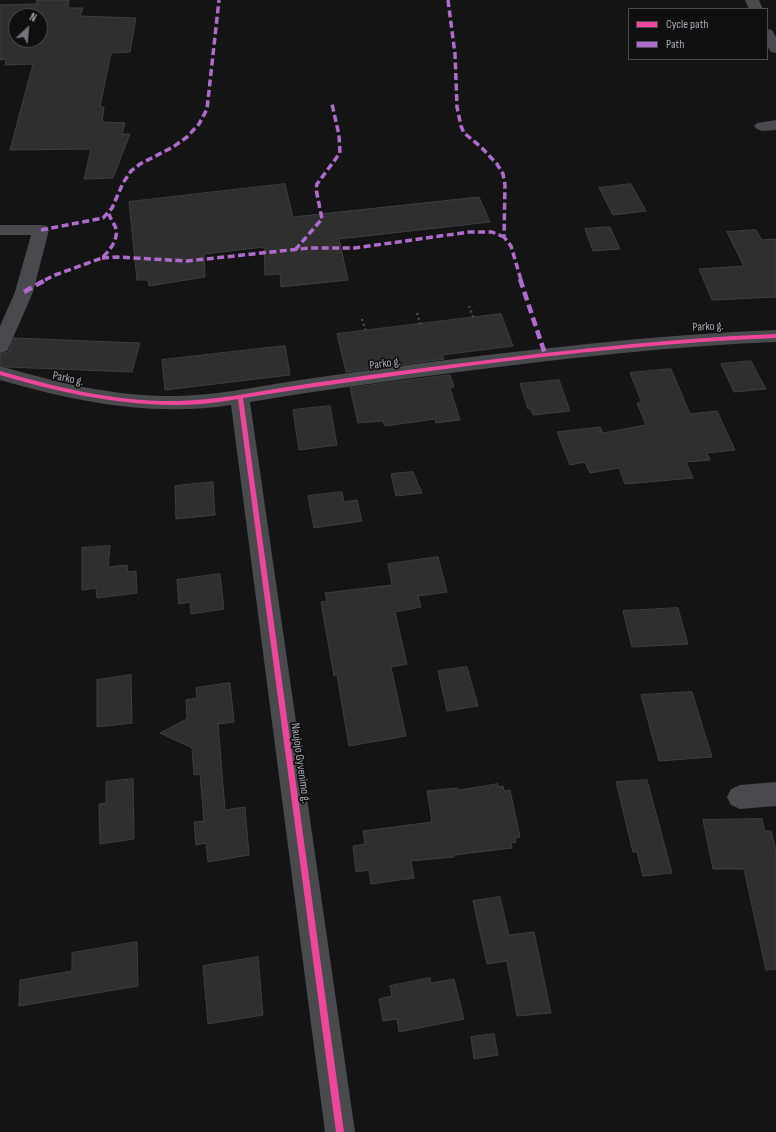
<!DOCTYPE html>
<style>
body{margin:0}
#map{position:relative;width:776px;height:1132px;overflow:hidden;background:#141415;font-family:"Sofia Sans Condensed",sans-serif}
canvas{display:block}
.legend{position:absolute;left:628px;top:8px;width:140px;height:52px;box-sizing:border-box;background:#0f0f10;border:1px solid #4c4d52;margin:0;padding:5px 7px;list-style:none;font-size:12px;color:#a7abb4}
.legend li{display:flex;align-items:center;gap:8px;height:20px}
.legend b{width:20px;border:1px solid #4c4d52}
.north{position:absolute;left:8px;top:8px;width:40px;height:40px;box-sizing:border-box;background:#0f0f10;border:1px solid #4c4d52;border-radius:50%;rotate:26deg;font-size:11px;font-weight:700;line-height:16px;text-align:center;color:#a7abb4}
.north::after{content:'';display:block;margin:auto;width:14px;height:18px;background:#74767c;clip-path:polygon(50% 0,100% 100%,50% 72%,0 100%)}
</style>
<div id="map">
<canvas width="776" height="1132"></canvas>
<ul class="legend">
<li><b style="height:5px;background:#ed469a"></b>Cycle path</li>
<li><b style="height:5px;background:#b06ccc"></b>Path</li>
</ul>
<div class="north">N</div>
</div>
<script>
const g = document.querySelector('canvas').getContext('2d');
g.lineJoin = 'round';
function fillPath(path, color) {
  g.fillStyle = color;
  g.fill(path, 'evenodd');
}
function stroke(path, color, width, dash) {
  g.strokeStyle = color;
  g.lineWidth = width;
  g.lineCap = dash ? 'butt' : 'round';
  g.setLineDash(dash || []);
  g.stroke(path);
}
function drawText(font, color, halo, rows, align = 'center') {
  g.font = font + ' "Sofia Sans Condensed",sans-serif';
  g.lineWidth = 3.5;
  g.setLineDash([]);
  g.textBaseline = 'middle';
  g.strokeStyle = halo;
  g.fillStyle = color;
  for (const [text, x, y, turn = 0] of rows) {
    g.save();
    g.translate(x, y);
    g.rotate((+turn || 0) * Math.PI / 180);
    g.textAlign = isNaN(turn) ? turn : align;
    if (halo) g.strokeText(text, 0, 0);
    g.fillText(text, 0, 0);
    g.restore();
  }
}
const building = new Path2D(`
 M 37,0 L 69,0 L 68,8 L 83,8 L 80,16 L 136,18 L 130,52 L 111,53 L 100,107 L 104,107 L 102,122 L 125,123 L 122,134 L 130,134 L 113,178 L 84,179 L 91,149 L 10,150 L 33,64 L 5,65 L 6,59 L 0,60 L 0,5 L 36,4 ZM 16,16 L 40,16 L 40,40 L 16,40 Z
 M 285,184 L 293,217 L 479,197 L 490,222 L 339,239 L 348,280 L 281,287 L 280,274 L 265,275 L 264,247 L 204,254 L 205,277 L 149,286 L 148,280 L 137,280 L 129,202 Z
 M 631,184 L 646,211 L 613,215 L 599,188 Z
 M 610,227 L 620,249 L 593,251 L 585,229 Z
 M 756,230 L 762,240 L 776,239 L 776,297 L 712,300 L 699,269 L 744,266 L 727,232 Z
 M 501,314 L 513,346 L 442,355 L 444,359 L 346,372 L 337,334 Z
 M 14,338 L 140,343 L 132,372 L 7,367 L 0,365 L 0,354 L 8,352 Z
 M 285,346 L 290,375 L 165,390 L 162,360 Z
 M 751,361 L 766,389 L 734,392 L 721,364 Z
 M 671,369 L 690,414 L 717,411 L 735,450 L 707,453 L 710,460 L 686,462 L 693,478 L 625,484 L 619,468 L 590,473 L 585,462 L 570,465 L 557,432 L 600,427 L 603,433 L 646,425 L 637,403 L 642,403 L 630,373 Z
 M 450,375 L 454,387 L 450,388 L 460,420 L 436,423 L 435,419 L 385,426 L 383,421 L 358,423 L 350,388 Z
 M 559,380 L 570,411 L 533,415 L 531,409 L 528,409 L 520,384 Z
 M 330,406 L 337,445 L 299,450 L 293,410 Z
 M 413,472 L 422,493 L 396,496 L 391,474 Z
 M 213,482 L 215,515 L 176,519 L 175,486 Z
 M 342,492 L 344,502 L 357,500 L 362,521 L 314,528 L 308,496 Z
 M 110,546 L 108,567 L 127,565 L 128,572 L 136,571 L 137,593 L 97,598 L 96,588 L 82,590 L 82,548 Z
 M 438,557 L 447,592 L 418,596 L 421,607 L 395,612 L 407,664 L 391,667 L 406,736 L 349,746 L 337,675 L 334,676 L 321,602 L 327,601 L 325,593 L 392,585 L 388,564 Z
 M 220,574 L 224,609 L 191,614 L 190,602 L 179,604 L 177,580 Z
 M 678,608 L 688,644 L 632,647 L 623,611 Z
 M 467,667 L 478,706 L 447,711 L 438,671 Z
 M 131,675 L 132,723 L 97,727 L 97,680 Z
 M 230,683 L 234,722 L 218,724 L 225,810 L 245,807 L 249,855 L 208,862 L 206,843 L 196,845 L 194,822 L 204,821 L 200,774 L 194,775 L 192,748 L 160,733 L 187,719 L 186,700 L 197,698 L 196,688 Z
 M 692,692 L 712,757 L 659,761 L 641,695 Z
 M 133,779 L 134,839 L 100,844 L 99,804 L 106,803 L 106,782 Z
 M 647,780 L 672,873 L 643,876 L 637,852 L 633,852 L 616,782 Z
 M 498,784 L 498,787 L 503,786 L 504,791 L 510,790 L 520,837 L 515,838 L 516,842 L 511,843 L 512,848 L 454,855 L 454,857 L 411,861 L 414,878 L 371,884 L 369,870 L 356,872 L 353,846 L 365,844 L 363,831 L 432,822 L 427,791 L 457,788 L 458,790 Z
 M 762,819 L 765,831 L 771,831 L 776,850 L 776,969 L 766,970 L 744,869 L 713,869 L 703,820 Z
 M 500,897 L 509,935 L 534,932 L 551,1013 L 517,1016 L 507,961 L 487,964 L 473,901 Z
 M 137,942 L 138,986 L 19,1006 L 20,980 L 72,971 L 72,953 Z
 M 258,957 L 263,1015 L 208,1024 L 203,966 Z
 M 430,978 L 431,983 L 454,979 L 464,1019 L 399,1032 L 397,1019 L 383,1021 L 379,999 L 392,996 L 390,986 Z
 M 494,1034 L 498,1055 L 474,1059 L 471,1037 Z`);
const path = new Path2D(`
 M 469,306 L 474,319
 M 417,313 L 421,326
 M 362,319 L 366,332`);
const minor = new Path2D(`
 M 745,0 L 759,0 L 763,9 L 749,9 Z
 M 767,29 L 772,30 L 776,37 L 776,53 L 771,52 L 767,46 Z
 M 776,120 L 776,130 L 762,131 L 757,129 L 754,126 L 757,123 Z
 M 0,225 L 41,225 L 47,226 L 49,230 L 33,292 L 9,347 L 7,351 L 0,353 L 0,326 L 15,292 L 31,235 L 0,235 Z
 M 776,330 L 776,342 C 672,346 569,358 466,371 C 394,380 322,390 250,402 L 355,1132 L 325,1132 L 231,405 C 152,417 76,402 0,380 L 0,366 C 58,383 117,397 178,396 C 215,395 251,388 287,382 C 325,376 362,371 400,366 C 525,350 650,335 776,330 Z
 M 776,782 L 776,806 L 740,809 L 731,805 L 727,797 L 731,789 L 740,785 Z`);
const quietFar1 = new Path2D(`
 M 448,0 L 455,54 L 457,107 L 461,126 L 464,133 L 481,147 L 497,164 L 503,174 L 505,185 L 504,237 L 511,246 L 521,280
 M 41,230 L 103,218 L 112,208 L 123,183 L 131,171 L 140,164 L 173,147 L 187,137 L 199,124 L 207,109 L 219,0
 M 295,250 L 322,219 L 316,189 L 317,184 L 340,153 L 339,135 L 332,104
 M 102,258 L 117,257 L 187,261 L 309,248 L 355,248 L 469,232 L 492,232 L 504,237
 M 45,280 L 55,275 L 102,258 C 110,250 120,238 115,226 C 113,222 110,218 109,214`);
const quiet = new Path2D(`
 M 520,279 L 545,354
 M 24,292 L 47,279`);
const cycleway = new Path2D(`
 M 776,334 L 776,338 C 673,342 570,353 468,366 C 393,376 318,386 243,398 L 344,1132 L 336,1132 L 238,399 C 226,401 213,403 201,404 C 133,409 65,394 0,375 L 0,371 C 58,388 117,402 178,401 C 215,400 251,393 287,387 C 325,381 362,376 400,371 C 525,355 650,339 776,334 Z`);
const streetNames = [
 ["Parko g.",708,327,-3],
 ["Parko g.",385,364,-8],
 ["Parko g.",68,379,12],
 ["Naujojo Gyvenimo g.",300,763,82]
];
fillPath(building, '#2f2f30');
stroke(building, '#3d3e41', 1);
stroke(path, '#4b4c4e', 2.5, [2, 3]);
fillPath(minor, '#494a4d');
stroke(quietFar1, '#b06ccc', 3.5, [7, 3.5]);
stroke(quiet, '#b06ccc', 4.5, [9, 4.5]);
fillPath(cycleway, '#ed469a');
drawText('12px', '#a7abb4', '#0f0f10', streetNames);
</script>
